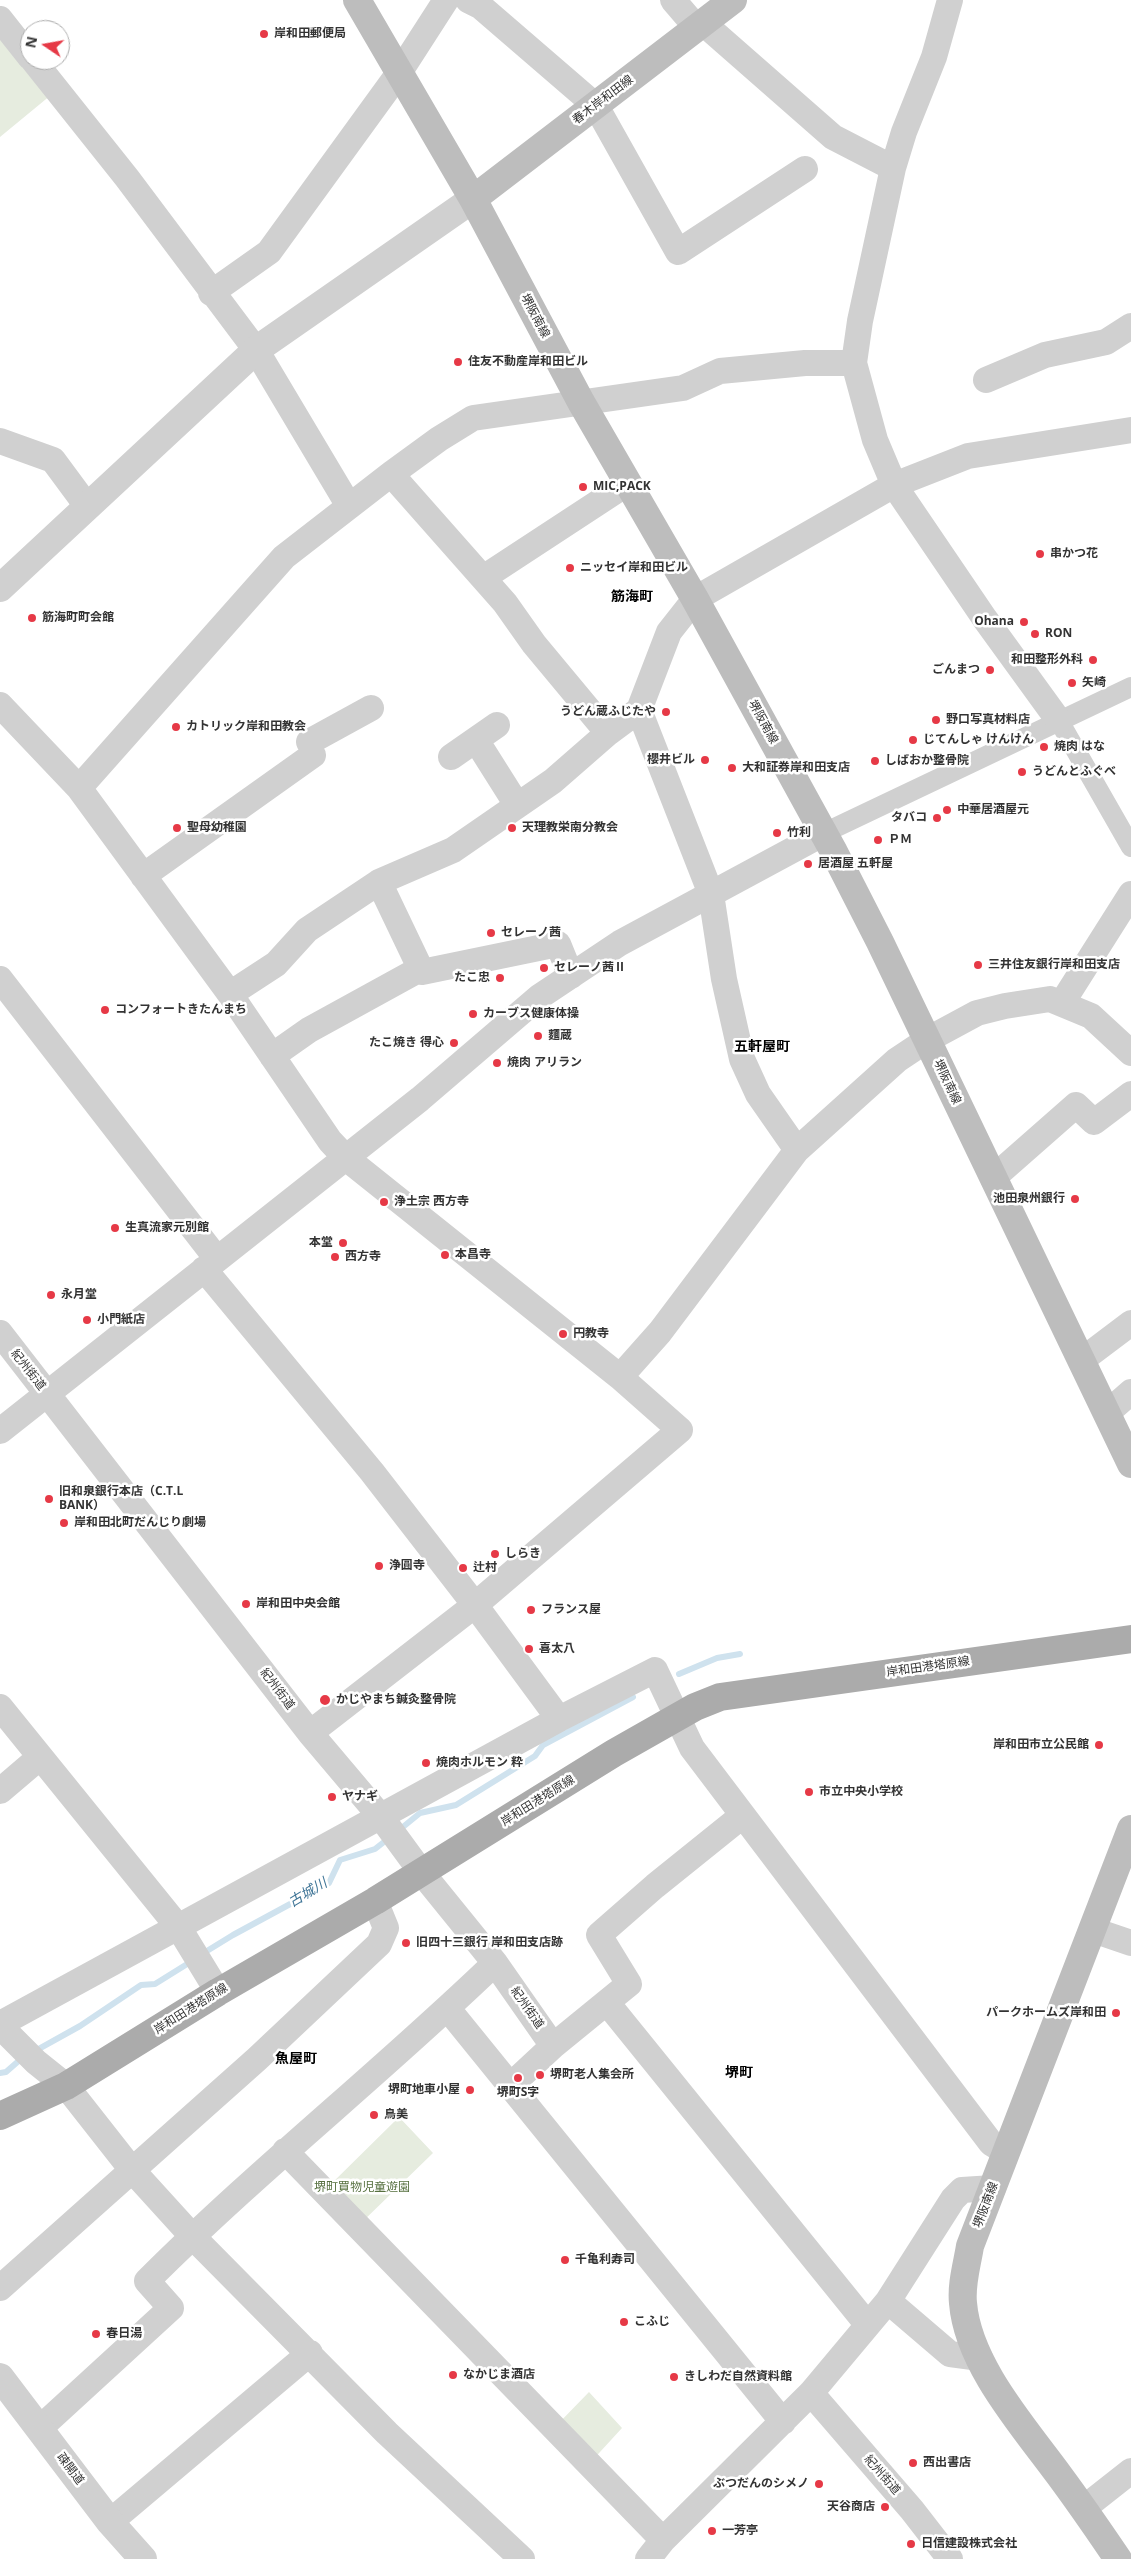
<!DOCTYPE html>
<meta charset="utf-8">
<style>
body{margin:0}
#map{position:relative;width:1131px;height:2559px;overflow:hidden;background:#fff;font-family:"Open Sans",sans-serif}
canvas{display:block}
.north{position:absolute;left:20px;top:20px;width:50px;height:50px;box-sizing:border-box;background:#fff;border:1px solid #adadad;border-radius:50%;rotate:282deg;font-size:14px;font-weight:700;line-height:20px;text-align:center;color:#333}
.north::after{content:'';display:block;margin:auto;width:18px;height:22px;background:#e63946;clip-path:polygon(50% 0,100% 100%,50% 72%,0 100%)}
</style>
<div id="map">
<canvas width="1131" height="2559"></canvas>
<div class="north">N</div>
</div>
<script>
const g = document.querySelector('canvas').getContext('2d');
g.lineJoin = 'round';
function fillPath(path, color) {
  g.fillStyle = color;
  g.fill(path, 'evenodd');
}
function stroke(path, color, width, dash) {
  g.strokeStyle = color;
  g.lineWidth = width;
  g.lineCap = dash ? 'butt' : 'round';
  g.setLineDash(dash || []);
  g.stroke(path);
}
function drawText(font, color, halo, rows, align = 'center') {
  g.font = font + ' "Open Sans","Noto Sans JP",sans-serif';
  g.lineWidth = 5;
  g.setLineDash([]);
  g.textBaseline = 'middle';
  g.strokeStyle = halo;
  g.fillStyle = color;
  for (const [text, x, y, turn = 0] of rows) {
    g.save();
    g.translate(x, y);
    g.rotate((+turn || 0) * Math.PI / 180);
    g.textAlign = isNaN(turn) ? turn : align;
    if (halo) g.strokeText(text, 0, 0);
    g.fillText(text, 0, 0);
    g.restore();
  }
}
const green = new Path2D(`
 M 0,30 L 51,95 L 0,137 Z
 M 399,2117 L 433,2153 L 358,2226 L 327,2188 Z
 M 589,2392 L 622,2428 L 589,2464 L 554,2428 Z`);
const stream = new Path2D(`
 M 679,1674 L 717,1658 L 740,1654
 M 398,1831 L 420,1813 L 456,1805 L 535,1756 L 543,1745 L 633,1697
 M 202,1954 L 233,1935 L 329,1883 L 340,1860 L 375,1849 L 389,1838
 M 33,2052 L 80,2026 L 141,1985 L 155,1984 L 192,1961
 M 0,2073 L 6,2072 L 22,2058`);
const pedestrian = new Path2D(`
 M 1059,721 L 1131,847
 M 824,833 L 1131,687`);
const minor = new Path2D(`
 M 468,0 L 480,6 L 596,106 L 678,252 L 805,169
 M 673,0 L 697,28
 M 950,0 L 934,57 L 904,132 L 893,168 L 860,321 L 854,363 L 875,440 L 894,485 L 985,619 L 1059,721
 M 0,19 L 30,57
 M 703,23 L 833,137 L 893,168
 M 33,60 L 127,178 L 256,350 L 349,506
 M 211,293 L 269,252 L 399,73 L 446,0
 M 986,380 L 1045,355 L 1106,342 L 1131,326
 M 0,441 L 53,460 L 87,506
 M 391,474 L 505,603 L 534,644 L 608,733
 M 483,578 L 628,483
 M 0,705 L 79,788 L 230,994 L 330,1141 L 346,1158 L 620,1377 L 680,1430 L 475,1605 L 310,1733
 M 639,710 L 711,894 L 724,979 L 742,1059 L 758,1094 L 797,1150
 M 476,740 L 517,805
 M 309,742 L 371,708
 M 451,757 L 497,725
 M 79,788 L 284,557 L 391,474 L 439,439 L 473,418 L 683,388 L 720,371 L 805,363 L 854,363
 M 143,876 L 313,755
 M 379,882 L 422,972 L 558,944 L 571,976
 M 0,979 L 217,1259
 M 230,994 L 276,964 L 307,930 L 379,882 L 453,850 L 553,781 L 608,733 L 639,710 L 669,632 L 695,599 L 894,485 L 968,456 L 1131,430
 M 1062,1003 L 1131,894
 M 272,1056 L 309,1030 L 420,969
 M 993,1178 L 1076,1105 L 1094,1122 L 1131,1094
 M 204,1269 L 372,1472 L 475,1605 L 559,1719
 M 0,1333 L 310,1733 L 381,1817 L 422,1873 L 495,1963 L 553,2046
 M 1082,1360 L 1131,1323
 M 620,1377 L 660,1332 L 797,1150 L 897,1060 L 927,1040 L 977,1013 L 1005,1006 L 1050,999 L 1091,1016 L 1131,1053
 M 1107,1413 L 1131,1392
 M 0,1431 L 420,1099 L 539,997 L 620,943 L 824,833
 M 0,1707 L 179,1928 L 218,1992
 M 0,1791 L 40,1757
 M 1093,1930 L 1131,1943
 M 608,2004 L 867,2324
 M 448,2009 L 783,2422
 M 0,2024 L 559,1719 L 655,1670 L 692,1748 L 991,2143 L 1006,2152
 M 0,2026 L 36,2062 L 66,2086 L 132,2170 L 192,2236 L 387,2433 L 522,2559
 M 510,2086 L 553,2046 L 629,1984 L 599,1935 L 655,1886 L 742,1816
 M 285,2151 L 663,2540
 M 0,2288 L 257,2059 L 379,1944 L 386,1928 L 375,1901
 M 888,2301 L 950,2354 L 980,2358
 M 811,2393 L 912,2510 L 950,2559
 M 39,2429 L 171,2308 L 147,2281 C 258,2170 382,2072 495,1963
 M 1084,2508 L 1131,2471
 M 110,2522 L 310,2353
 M 648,2559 L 663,2540 L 811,2393 L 888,2301 L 953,2199 L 962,2190 L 993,2188`);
const tertiary = new Path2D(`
 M 0,588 L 256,350 L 473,199
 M 0,2377 L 110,2522 L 143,2559`);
const secondary = new Path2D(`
 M 357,0 L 473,199 L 581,402 L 695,599 L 834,852 L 880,942 L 1131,1464
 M 473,199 L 733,0
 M 1118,2559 C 1099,2531 1079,2502 1059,2475 C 1024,2427 968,2365 963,2303 C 961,2284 967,2265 970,2246 L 1131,1829`);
const primary = new Path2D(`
 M 0,2116 L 66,2086 L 218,1992 L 375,1901 L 614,1753 L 695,1707 L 720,1697 L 1131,1639`);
const markers = [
 [264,34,5,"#e63946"],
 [458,362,5,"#e63946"],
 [583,487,5,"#e63946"],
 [1040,554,5,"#e63946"],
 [570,568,5,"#e63946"],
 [32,618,5,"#e63946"],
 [1024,622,5,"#e63946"],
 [1035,634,5,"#e63946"],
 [1093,660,5,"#e63946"],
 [990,670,5,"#e63946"],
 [1072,683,5,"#e63946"],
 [666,712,5,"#e63946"],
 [936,720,5,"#e63946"],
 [176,727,5,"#e63946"],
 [913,740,5,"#e63946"],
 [1044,747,5,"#e63946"],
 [705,760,5,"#e63946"],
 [875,761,5,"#e63946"],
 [732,768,5,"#e63946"],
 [1022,772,5,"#e63946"],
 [947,810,5,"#e63946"],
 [937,818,5,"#e63946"],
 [177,828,5,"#e63946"],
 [512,828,5,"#e63946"],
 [777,833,5,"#e63946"],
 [878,840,5,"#e63946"],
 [808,864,5,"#e63946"],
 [491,933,5,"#e63946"],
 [978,965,5,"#e63946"],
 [544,968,5,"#e63946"],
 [500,978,5,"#e63946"],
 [105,1010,5,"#e63946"],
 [473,1014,5,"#e63946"],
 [538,1036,5,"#e63946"],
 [454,1043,5,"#e63946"],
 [497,1063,5,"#e63946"],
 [1075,1199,5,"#e63946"],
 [384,1202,5,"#e63946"],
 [115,1228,5,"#e63946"],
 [343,1243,5,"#e63946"],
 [445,1255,5,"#e63946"],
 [335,1257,5,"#e63946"],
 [51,1295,5,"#e63946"],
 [87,1320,5,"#e63946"],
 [563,1334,5,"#e63946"],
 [49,1499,5,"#e63946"],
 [64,1523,5,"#e63946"],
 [495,1554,5,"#e63946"],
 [379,1566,5,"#e63946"],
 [463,1568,5,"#e63946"],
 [246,1604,5,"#e63946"],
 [531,1610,5,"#e63946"],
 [529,1649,5,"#e63946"],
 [325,1700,6,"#e63946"],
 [1099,1745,5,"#e63946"],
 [426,1763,5,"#e63946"],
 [809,1792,5,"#e63946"],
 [332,1797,5,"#e63946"],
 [406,1943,5,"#e63946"],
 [1116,2013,5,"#e63946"],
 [540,2075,5,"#e63946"],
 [518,2078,5,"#e63946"],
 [470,2090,5,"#e63946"],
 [374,2115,5,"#e63946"],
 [565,2260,5,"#e63946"],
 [624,2322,5,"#e63946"],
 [96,2334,5,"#e63946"],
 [453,2375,5,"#e63946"],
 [674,2377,5,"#e63946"],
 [913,2463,5,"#e63946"],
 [819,2484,5,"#e63946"],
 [885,2507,5,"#e63946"],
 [712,2531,5,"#e63946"],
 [911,2544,5,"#e63946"]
];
const poiNames = [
 ["岸和田郵便局",274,34],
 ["住友不動産岸和田ビル",468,362],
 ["MIC,PACK",593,487],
 ["串かつ花",1050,554],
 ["ニッセイ岸和田ビル",580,568],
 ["筋海町町会館",42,618],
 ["Ohana",1014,622,"right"],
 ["RON",1045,634],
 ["和田整形外科",1083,660,"right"],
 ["ごんまつ",980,670,"right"],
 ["矢崎",1082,683],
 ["うどん蔵ふじたや",656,712,"right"],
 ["野口写真材料店",946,720],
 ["カトリック岸和田教会",186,727],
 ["じてんしゃ けんけん",923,740],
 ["焼肉 はな",1054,747],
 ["櫻井ビル",695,760,"right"],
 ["しばおか整骨院",885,761],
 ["大和証券岸和田支店",742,768],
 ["うどんとふぐべ",1032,772],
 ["中華居酒屋元",957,810],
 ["タバコ",927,818,"right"],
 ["聖母幼稚園",187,828],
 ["天理教栄南分教会",522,828],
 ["竹利",787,833],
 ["ＰＭ",888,840],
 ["居酒屋 五軒屋",818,864],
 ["セレーノ茜",501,933],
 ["三井住友銀行岸和田支店",988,965],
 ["セレーノ茜Ⅱ",554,968],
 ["たこ忠",490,978,"right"],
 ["コンフォートきたんまち",115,1010],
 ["カーブス健康体操",483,1014],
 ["麵蔵",548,1036],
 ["たこ焼き 得心",444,1043,"right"],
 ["焼肉 アリラン",507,1063],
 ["池田泉州銀行",1065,1199,"right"],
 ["浄土宗 西方寺",394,1202],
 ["生真流家元別館",125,1228],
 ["本堂",333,1243,"right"],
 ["本昌寺",455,1255],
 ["西方寺",345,1257],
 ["永月堂",61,1295],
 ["小門紙店",97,1320],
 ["円教寺",573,1334],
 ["旧和泉銀行本店（C.T.L",59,1492],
 ["BANK）",59,1506],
 ["岸和田北町だんじり劇場",74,1523],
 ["しらき",505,1554],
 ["浄圓寺",389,1566],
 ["辻村",473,1568],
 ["岸和田中央会館",256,1604],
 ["フランス屋",541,1610],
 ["喜太八",539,1649],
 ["かじやまち鍼灸整骨院",336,1700],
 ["岸和田市立公民館",1089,1745,"right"],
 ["焼肉ホルモン 粋",436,1763],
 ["市立中央小学校",819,1792],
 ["ヤナギ",342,1797],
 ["旧四十三銀行 岸和田支店跡",416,1943],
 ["パークホームズ岸和田",1106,2013,"right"],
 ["堺町老人集会所",550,2075],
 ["堺町地車小屋",460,2090,"right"],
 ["堺町S字",518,2093,"center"],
 ["鳥美",384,2115],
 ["千亀利寿司",575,2260],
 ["こふじ",634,2322],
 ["春日湯",106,2334],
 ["なかじま酒店",463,2375],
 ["きしわだ自然資料館",684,2377],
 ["西出書店",923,2463],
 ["ぶつだんのシメノ",809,2484,"right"],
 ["天谷商店",875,2507,"right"],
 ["一芳亭",722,2531],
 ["日信建設株式会社",921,2544]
];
const streetNames = [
 ["春木岸和田線",603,100,-37],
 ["堺阪南線",535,316,62],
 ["堺阪南線",763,722,61],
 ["堺阪南線",947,1082,65],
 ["紀州街道",28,1370,52],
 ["岸和田港塔原線",928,1667,-8],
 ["紀州街道",277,1689,53],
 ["岸和田港塔原線",538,1801,-32],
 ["紀州街道",527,2008,55],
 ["岸和田港塔原線",191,2009,-32],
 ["堺阪南線",986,2205,-69],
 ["疎開道",70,2469,53],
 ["紀州街道",882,2475,49]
];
const parkNames = [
 ["堺町買物児童遊園",362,2188]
];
const neighbourhoodNames = [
 ["筋海町",632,597],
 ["五軒屋町",762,1047],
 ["魚屋町",296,2059],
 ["堺町",739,2073]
];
const waterNames = [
 ["古城川",308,1893,-31]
];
fillPath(green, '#e6ecdf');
stroke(stream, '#cfe2ee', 6);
stroke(pedestrian, '#d0d0d0', 20);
stroke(minor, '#d0d0d0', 26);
stroke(tertiary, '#d0d0d0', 28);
stroke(secondary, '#bdbdbd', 28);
stroke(primary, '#ababab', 28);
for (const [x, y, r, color] of markers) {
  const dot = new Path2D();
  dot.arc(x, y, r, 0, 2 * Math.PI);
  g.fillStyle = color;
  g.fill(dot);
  stroke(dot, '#fff', 2);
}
drawText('bold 12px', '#333', '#fff', poiNames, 'left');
drawText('12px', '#333', '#fff', streetNames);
drawText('12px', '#56703f', '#fff', parkNames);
drawText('bold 14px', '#000', '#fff', neighbourhoodNames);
drawText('italic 14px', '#3f7597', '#fff', waterNames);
</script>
